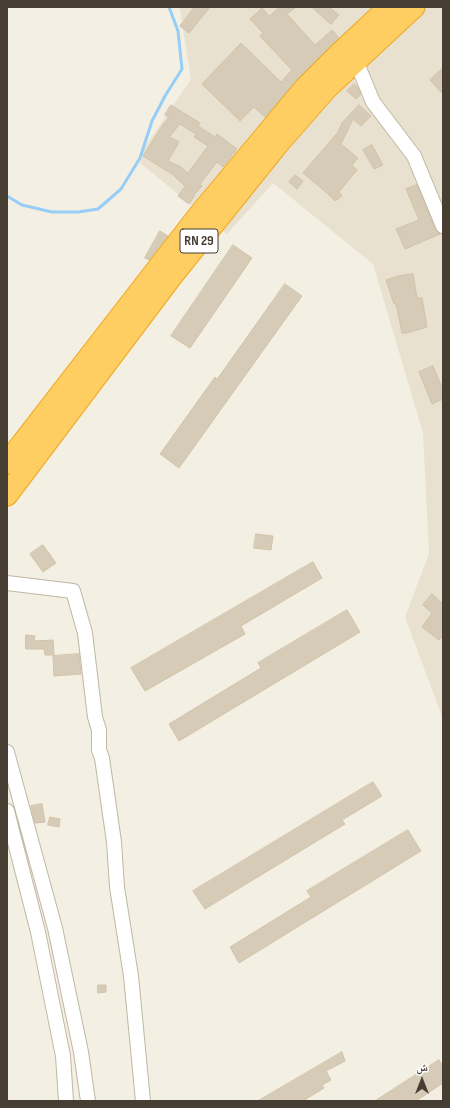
<!DOCTYPE html>
<meta charset="utf-8">
<style>
body{margin:0}
#map{position:relative;width:450px;height:1108px;overflow:hidden;background:#f3efe2;font-family:"Sofia Sans Condensed","Noto Naskh Arabic",sans-serif}
canvas{display:block}
.frame{position:absolute;inset:0;border:8px solid #463e32;pointer-events:none}
.north{position:absolute;left:402px;top:1060px;width:40px;height:40px;-webkit-text-stroke:3px #fff;paint-order:stroke;rotate:0deg;font-size:11px;font-weight:700;line-height:16px;text-align:center;color:#463e32}
.north::after{content:'';display:block;margin:auto;width:14px;height:18px;background:#463e32;clip-path:polygon(50% 0,100% 100%,50% 72%,0 100%)}
</style>
<div id="map">
<canvas width="450" height="1108"></canvas>
<div class="frame"></div>
<div class="north">ش</div>
</div>
<script>
const g = document.querySelector('canvas').getContext('2d');
g.lineJoin = 'round';
function fillPath(path, color) {
  g.fillStyle = color;
  g.fill(path, 'evenodd');
}
function stroke(path, color, width, dash) {
  g.strokeStyle = color;
  g.lineWidth = width;
  g.lineCap = dash ? 'butt' : 'round';
  g.setLineDash(dash || []);
  g.stroke(path);
}
function drawText(font, color, halo, rows, align = 'center') {
  g.font = font + ' "Sofia Sans Condensed",sans-serif';
  g.lineWidth = 3;
  g.setLineDash([]);
  g.textBaseline = 'middle';
  g.strokeStyle = halo;
  g.fillStyle = color;
  for (const [text, x, y, turn = 0] of rows) {
    g.save();
    g.translate(x, y);
    g.rotate((+turn || 0) * Math.PI / 180);
    g.textAlign = isNaN(turn) ? turn : align;
    if (halo) g.strokeText(text, 0, 0);
    g.fillText(text, 0, 0);
    g.restore();
  }
}
const residential = new Path2D(`
 M 178,7 L 443,7 L 443,719 L 405,617 L 429,554 L 423,433 L 373,264 L 273,183 L 227,234 L 140,163 L 145,147 L 191,79 L 180,10 Z`);
const stream = new Path2D(`
 M 7,196 L 22,205 L 52,212 L 78,212 L 98,209 L 121,189 L 140,158 L 152,121 L 165,96 L 182,69 L 178,31 L 169,7`);
const building = new Path2D(`
 M 195,7 L 210,7 L 189,33 L 180,26 Z
 M 280,7 L 296,7 L 287,14 L 315,45 L 332,30 L 339,38 L 296,81 L 265,117 L 254,107 L 240,121 L 202,84 L 241,43 L 281,82 L 292,70 L 260,36 L 263,33 L 250,19 L 262,8 L 269,16 Z
 M 312,7 L 329,7 L 339,15 L 331,24 Z
 M 443,68 L 443,94 L 430,80 Z
 M 354,84 L 357,87 L 361,94 L 356,99 L 347,91 Z
 M 171,105 L 200,123 L 198,126 L 215,137 L 217,134 L 237,149 L 223,167 L 217,162 L 200,184 L 202,186 L 194,195 L 195,195 L 189,204 L 178,196 L 185,186 L 172,174 L 143,156 L 162,126 L 169,117 L 165,115 ZM 180,124 L 196,134 L 194,137 L 208,146 L 188,173 L 181,167 L 168,161 L 179,142 L 170,137 Z
 M 359,105 L 371,116 L 361,126 L 353,119 L 341,144 L 358,158 L 352,165 L 357,170 L 339,192 L 342,196 L 335,201 L 327,193 L 303,173 L 338,132 L 342,123 Z
 M 372,145 L 383,165 L 374,169 L 363,150 Z
 M 295,175 L 303,181 L 297,189 L 289,182 Z
 M 417,185 L 435,229 L 440,234 L 405,249 L 396,229 L 419,220 L 406,189 Z
 M 160,231 L 168,236 L 149,260 L 145,258 Z
 M 233,245 L 252,258 L 190,348 L 171,336 Z
 M 413,274 L 417,298 L 422,298 L 427,327 L 407,333 L 402,333 L 396,304 L 394,304 L 386,280 L 398,276 Z
 M 285,284 L 302,296 L 179,468 L 160,454 L 215,377 L 217,379 Z
 M 433,366 L 443,390 L 443,399 L 432,404 L 419,372 Z
 M 256,534 L 273,536 L 271,550 L 254,548 Z
 M 43,545 L 56,563 L 43,572 L 30,554 Z
 M 313,562 L 322,578 L 241,626 L 245,634 L 145,691 L 131,668 Z
 M 432,594 L 443,604 L 443,635 L 439,640 L 422,627 L 432,613 L 423,605 Z
 M 347,610 L 360,632 L 179,741 L 169,724 L 261,668 L 258,663 Z
 M 26,635 L 35,636 L 34,641 L 53,640 L 54,655 L 45,655 L 44,649 L 26,649 Z
 M 79,654 L 81,674 L 54,676 L 53,656 Z
 M 373,782 L 382,796 L 342,820 L 345,824 L 205,909 L 193,891 Z
 M 42,804 L 45,822 L 35,823 L 31,806 Z
 M 50,817 L 60,819 L 59,827 L 48,825 Z
 M 408,830 L 421,851 L 239,963 L 230,947 L 311,897 L 307,891 Z
 M 98,985 L 106,985 L 106,992 L 98,993 Z
 M 342,1052 L 345,1061 L 326,1071 L 331,1080 L 322,1085 L 324,1088 L 303,1101 L 258,1101 Z
 M 439,1060 L 443,1066 L 443,1083 L 416,1101 L 375,1101 Z`);
const minor = new Path2D(`
 M 356,61 L 373,102 L 414,156 L 443,226
 M 7,583 L 73,591 L 85,633 L 95,717 L 99,730 L 99,750 L 102,758 L 114,842 L 117,887 L 131,976 L 143,1101
 M 7,752 L 55,928 L 81,1052 L 88,1101
 M 7,811 L 38,932 L 63,1056 L 66,1101`);
const highway = new Path2D(`
 M 7,463 L 199,215 L 304,89 L 340,53 L 389,7
 M 7,495 L 172,276 L 278,144 L 327,88 L 414,7`);
const shields = [
 [199,241,38]
];
const shieldNames = [
 ["RN 29",199,241]
];
fillPath(residential, '#e8e1d0');
stroke(stream, '#97cef8', 3);
fillPath(building, '#d6cbb7');
stroke(building, '#d2c3a9', 1);
stroke(minor, '#c0b7a4', 16);
stroke(highway, '#eea822', 23);
stroke(minor, '#fff', 14);
stroke(highway, '#ffce62', 21);
for (const [x, y, w] of shields) {
  const box = new Path2D();
  box.roundRect(x - w / 2, y - 12, w, 24, 3);
  g.fillStyle = '#fff';
  g.fill(box);
  stroke(box, '#463e32', 1);
}
drawText('bold 14px', '#463e32', null, shieldNames);
</script>
